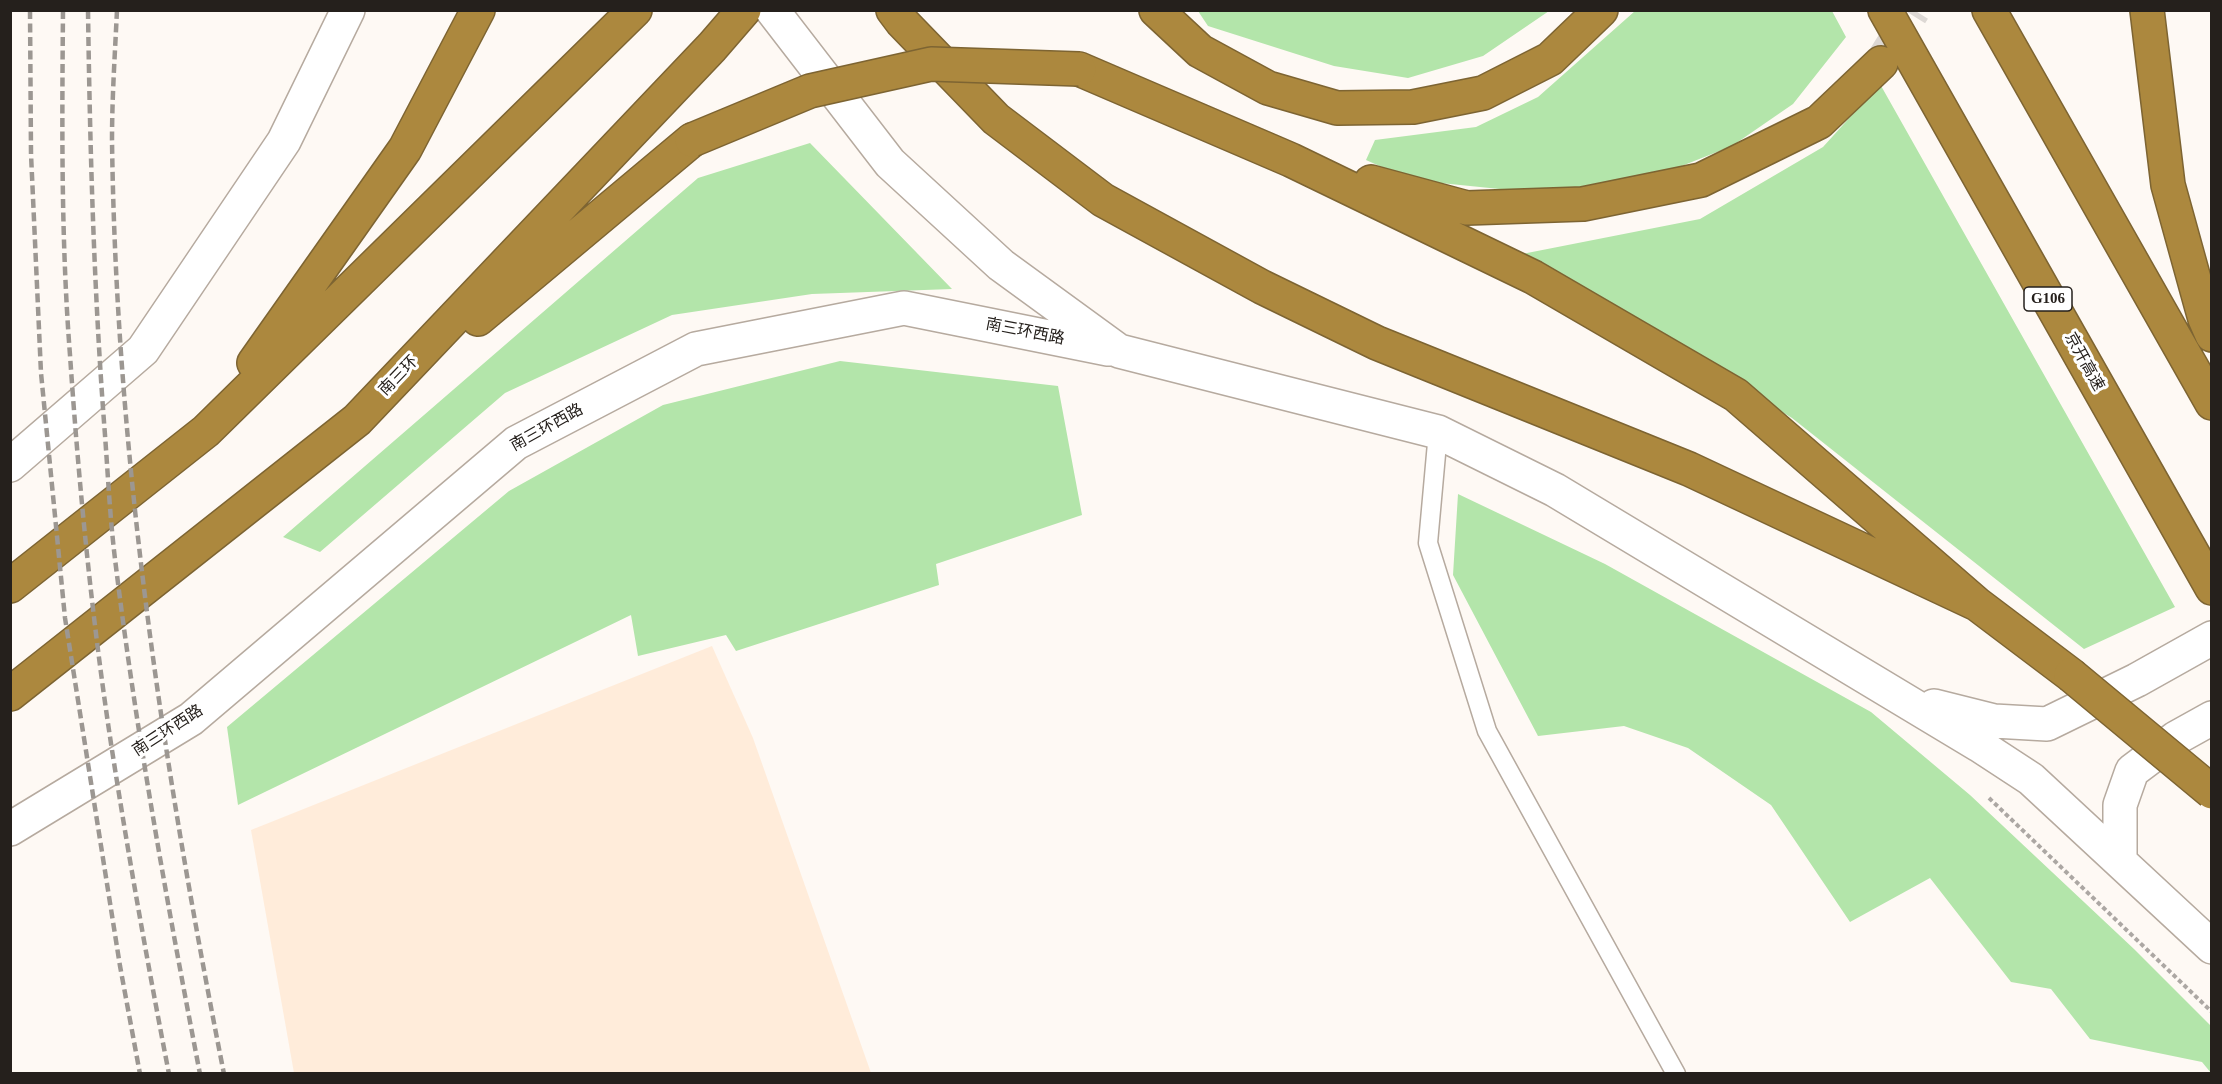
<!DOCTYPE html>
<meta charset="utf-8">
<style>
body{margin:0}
#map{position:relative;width:2222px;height:1084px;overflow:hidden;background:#fef9f4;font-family:"Times New Roman",serif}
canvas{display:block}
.frame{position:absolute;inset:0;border:12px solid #25201c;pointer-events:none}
</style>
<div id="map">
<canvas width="2222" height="1084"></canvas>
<div class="frame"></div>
</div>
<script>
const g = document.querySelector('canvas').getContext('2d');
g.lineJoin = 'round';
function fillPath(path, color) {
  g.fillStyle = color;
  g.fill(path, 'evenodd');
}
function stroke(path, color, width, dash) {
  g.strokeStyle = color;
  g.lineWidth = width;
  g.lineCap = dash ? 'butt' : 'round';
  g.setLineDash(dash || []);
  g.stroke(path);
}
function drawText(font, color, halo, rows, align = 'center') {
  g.font = font + ' "Times New Roman","Noto Sans SC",serif';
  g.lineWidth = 6;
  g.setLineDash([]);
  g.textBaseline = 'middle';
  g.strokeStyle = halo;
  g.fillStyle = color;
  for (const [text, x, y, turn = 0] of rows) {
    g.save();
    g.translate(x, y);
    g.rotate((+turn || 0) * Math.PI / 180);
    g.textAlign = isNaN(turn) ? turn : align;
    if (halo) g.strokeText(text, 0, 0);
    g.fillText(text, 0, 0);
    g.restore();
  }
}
const built = new Path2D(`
 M 712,646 L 753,738 L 871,1073 L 294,1073 L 251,830 Z`);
const green = new Path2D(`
 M 1198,11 L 1549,11 L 1483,56 L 1408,78 L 1334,66 L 1208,26 Z
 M 1635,11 L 1832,11 L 1846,37 L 1793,104 L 1732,146 L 1634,185 L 1539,193 L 1411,180 L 1366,160 L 1375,140 L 1476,127 L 1538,97 Z
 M 1880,84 L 2175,607 L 2084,649 L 1792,418 L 1522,254 L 1700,219 L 1823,147 Z
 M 810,143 L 952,289 L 812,294 L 672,315 L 505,393 L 320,552 L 283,537 L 698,178 Z
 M 840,361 L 1058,386 L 1082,515 L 936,564 L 939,585 L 736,651 L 726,635 L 638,656 L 631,615 L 238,805 L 227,727 L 509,491 L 663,405 Z
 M 1458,494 L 1605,564 L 1871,712 L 1970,795 L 2134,949 L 2211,1026 L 2211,1073 L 2202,1062 L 2090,1039 L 2051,989 L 2011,982 L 1930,878 L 1850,922 L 1771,805 L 1688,748 L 1624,726 L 1538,736 L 1453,575 Z`);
const highwayTunnel = new Path2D(`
 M 1885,56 L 1914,10`);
const path = new Path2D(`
 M 1989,798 L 2212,1012`);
const lane = new Path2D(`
 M 1438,432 L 1428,543 L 1487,731 L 1676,1074`);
const secondary = new Path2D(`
 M 772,10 L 890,163 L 1001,265 L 1119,351 L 1438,432 L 1555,490 L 1979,745 L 2031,779 L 2212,947
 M 10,465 L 143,350 L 284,141 L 348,10
 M 1934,706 L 1994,721 L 2047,724 L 2137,680 L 2212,638
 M 10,829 L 191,719 L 516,443 L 696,349 L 904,308 L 1108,349
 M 2120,861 L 2120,805 L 2132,771 L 2176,738 L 2212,718`);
const highway = new Path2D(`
 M 893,10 L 902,22 L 996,119 L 1103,200 L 1262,287 L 1377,343 L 1689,469 L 1977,604
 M 1156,10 L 1200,51 L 1268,88 L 1337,108 L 1413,107 L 1483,93 L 1550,59 L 1601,10
 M 1885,10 L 2212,588
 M 1989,10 L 2212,403
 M 2147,10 L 2168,185 L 2205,319 L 2212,335
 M 1079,69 L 1291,160 L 1533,277 L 1736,395 L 1977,604 L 2071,675
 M 1371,182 L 1467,208 L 1583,204 L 1701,180 L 1819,122 L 1881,63
 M 478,319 L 692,140
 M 254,363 L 405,149 L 478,10
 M 10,586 L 206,431 L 635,10
 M 10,694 L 357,420 L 712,47 L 744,10`);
const rail = new Path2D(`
 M 30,10 L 31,154 L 41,373 L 65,618 L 120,966 L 140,1074
 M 63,10 C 62,125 61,240 70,355 C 79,487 92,620 112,750 C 129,859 148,966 169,1074
 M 88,10 C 90,152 94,294 105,435 C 108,476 110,518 115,559 C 136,731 167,903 200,1074
 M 117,10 C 115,53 112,97 112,140 C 116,454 163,766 224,1074`);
const highwayBridge = new Path2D(`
 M 692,140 L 810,91 L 931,64 L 1079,69
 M 2071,675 L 2212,792`);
const shields = [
 [2048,299,48]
];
const shieldNames = [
 ["G106",2048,299]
];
const streetNames = [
 ["南三环西路",1025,332,11],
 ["京开高速",2084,362,61],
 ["南三环",399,376,-46],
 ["南三环西路",547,428,-29],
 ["南三环西路",168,731,-33]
];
fillPath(built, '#ffecda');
fillPath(green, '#b3e5aa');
stroke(highwayTunnel, '#ddd8d4', 33, [33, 16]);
stroke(lane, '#b6aa9f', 21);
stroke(secondary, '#b6aa9f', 36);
stroke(highway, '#7d6432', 36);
stroke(path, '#aca7a3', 4, [4.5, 3]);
stroke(lane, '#fff', 18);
stroke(secondary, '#fff', 33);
stroke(highway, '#ac883e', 33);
stroke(rail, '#9c9792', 4.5, [9, 4.5]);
stroke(highwayBridge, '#7d6432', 36, []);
stroke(highwayBridge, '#ac883e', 33);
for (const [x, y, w] of shields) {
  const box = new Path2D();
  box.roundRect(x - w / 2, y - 12, w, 24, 4.5);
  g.fillStyle = '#fff';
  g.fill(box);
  stroke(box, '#25201c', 1.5);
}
drawText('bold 15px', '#25201c', null, shieldNames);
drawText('16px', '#25201c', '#fff', streetNames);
</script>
